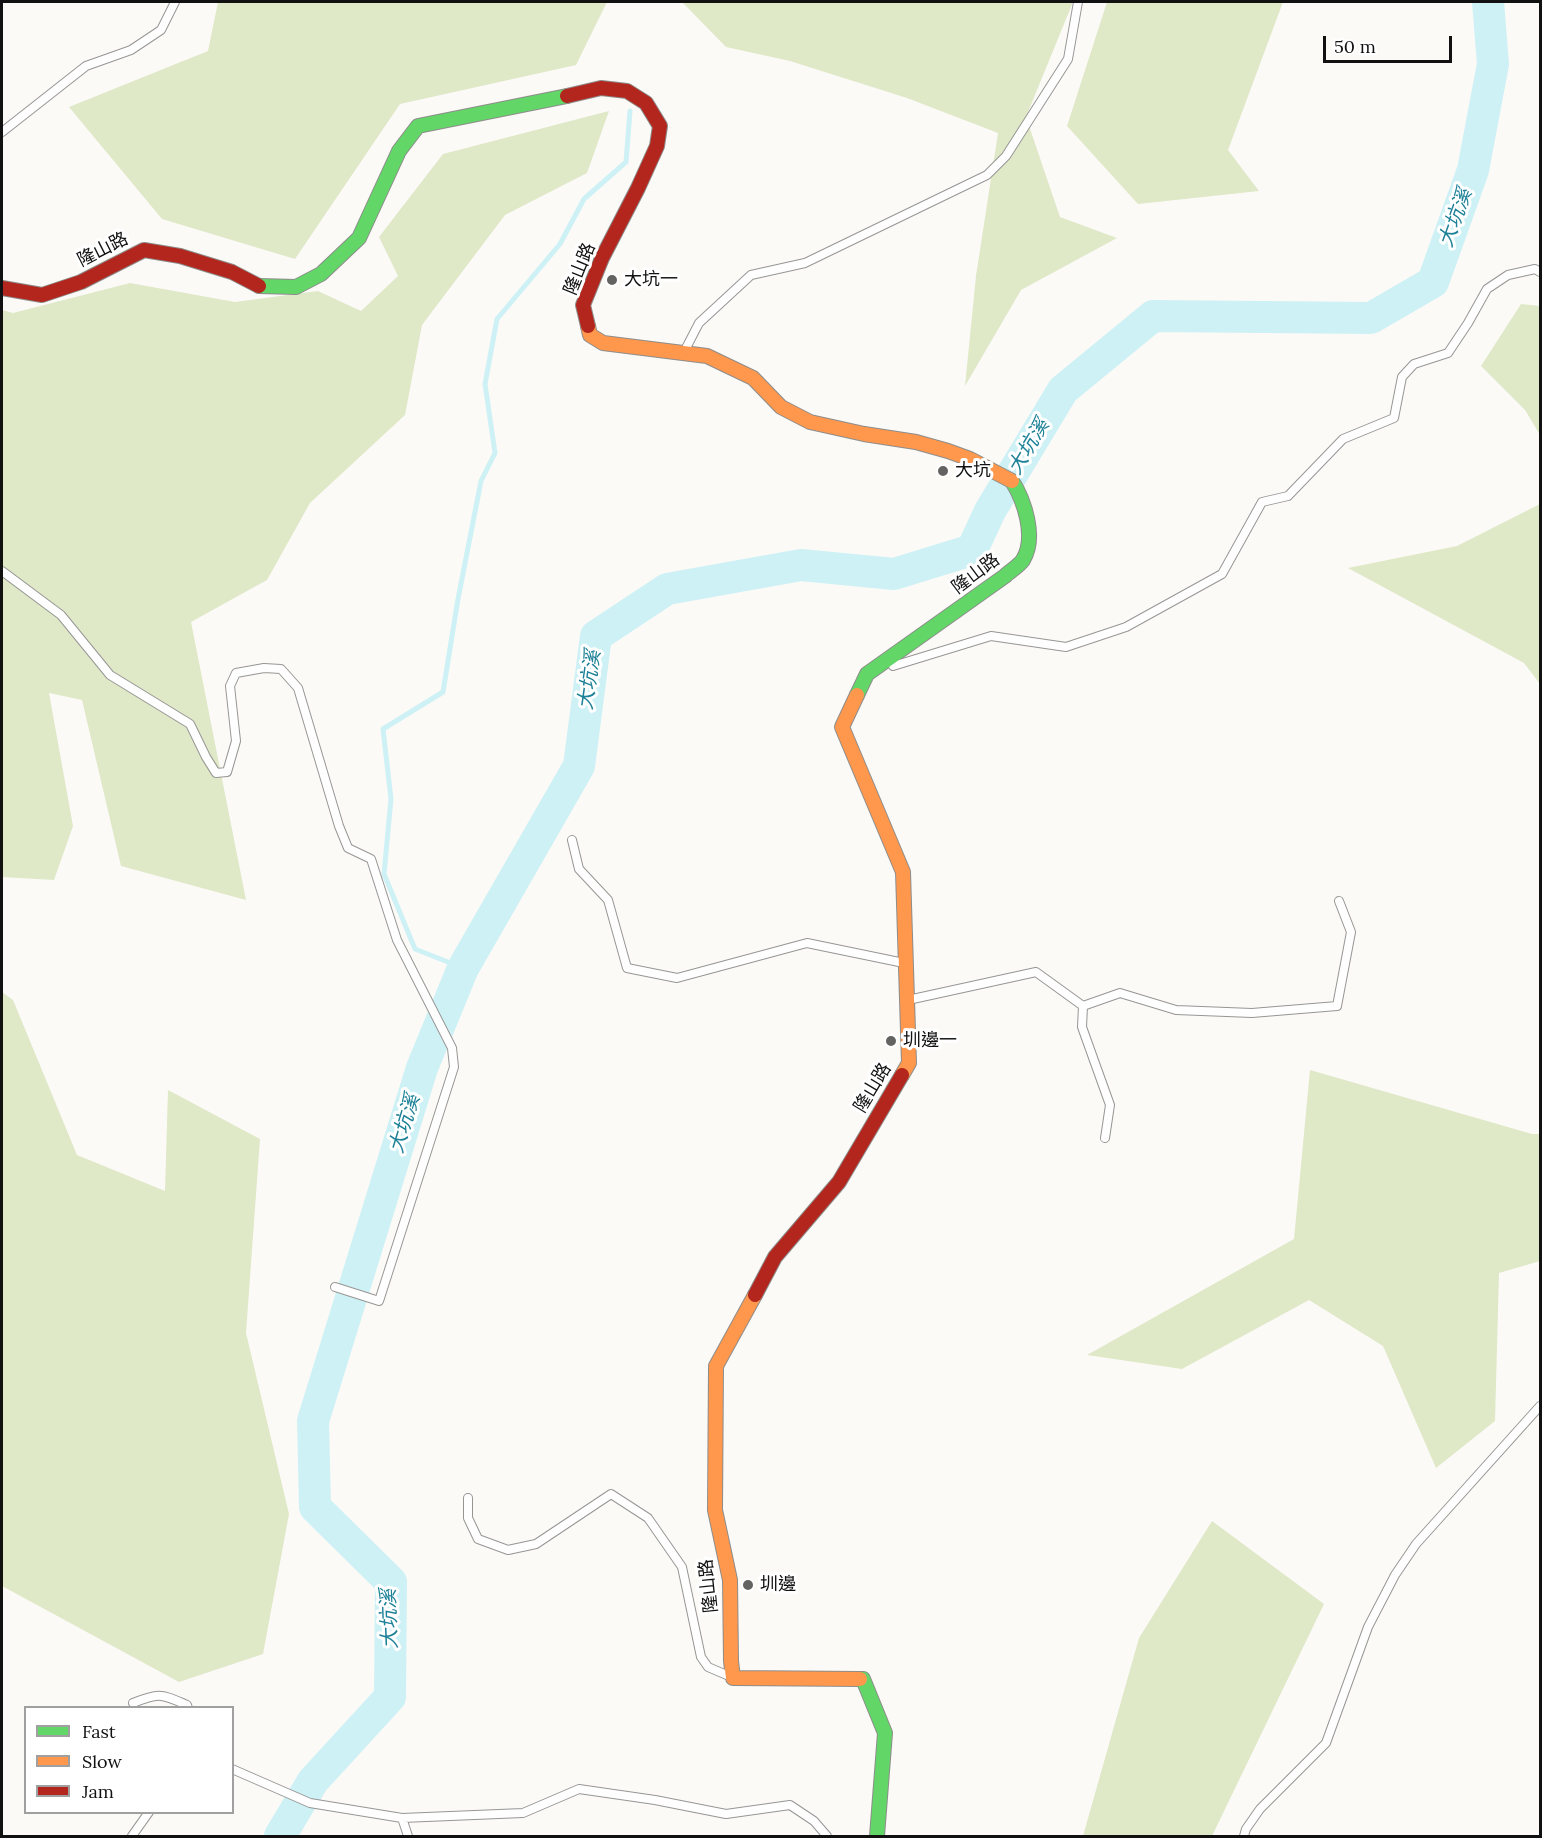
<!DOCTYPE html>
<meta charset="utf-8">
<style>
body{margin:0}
#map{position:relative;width:1542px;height:1838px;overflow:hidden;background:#fcfaf7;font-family:Lora,serif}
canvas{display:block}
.frame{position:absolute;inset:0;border:3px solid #111;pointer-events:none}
.legend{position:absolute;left:24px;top:1706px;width:210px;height:108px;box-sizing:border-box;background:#fff;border:2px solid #a0a0a0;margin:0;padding:8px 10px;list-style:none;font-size:18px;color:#111}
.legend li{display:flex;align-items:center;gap:12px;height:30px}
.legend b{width:30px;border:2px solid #a0a0a0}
.scale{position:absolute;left:1323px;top:36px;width:129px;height:27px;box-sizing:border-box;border:3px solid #111;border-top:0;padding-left:8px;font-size:18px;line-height:21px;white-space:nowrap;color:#111;-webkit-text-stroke:4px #fff;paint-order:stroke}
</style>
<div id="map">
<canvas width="1542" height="1838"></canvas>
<div class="frame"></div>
<ul class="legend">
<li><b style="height:8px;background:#63d668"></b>Fast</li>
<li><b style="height:8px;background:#ff974d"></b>Slow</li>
<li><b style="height:8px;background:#b3261e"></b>Jam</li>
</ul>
<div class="scale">50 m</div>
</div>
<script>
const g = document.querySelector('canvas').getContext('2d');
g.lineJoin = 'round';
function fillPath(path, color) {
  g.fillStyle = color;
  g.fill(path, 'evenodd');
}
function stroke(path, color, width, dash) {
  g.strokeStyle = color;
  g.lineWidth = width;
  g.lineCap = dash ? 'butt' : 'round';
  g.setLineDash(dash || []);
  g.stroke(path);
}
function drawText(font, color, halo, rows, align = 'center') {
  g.font = font + ' Lora,"Noto Sans TC",serif';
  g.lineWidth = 6;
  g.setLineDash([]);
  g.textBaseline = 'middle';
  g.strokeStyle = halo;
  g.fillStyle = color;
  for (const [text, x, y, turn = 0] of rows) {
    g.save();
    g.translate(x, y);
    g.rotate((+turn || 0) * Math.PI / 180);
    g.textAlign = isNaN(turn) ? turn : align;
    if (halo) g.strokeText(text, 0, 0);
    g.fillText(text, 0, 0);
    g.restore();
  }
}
const forest = new Path2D(`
 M 218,2 L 607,2 L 576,65 L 400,104 L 295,259 L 162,219 L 69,107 L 208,51 Z
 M 684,2 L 1073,2 L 1026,117 L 1060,217 L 1117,238 L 1021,290 L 965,386 L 976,276 L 998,133 L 907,98 L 790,61 L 726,47 L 683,3 Z
 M 1107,2 L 1283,2 L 1228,150 L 1259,191 L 1138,204 L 1067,126 Z
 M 609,111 L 587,173 L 505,215 L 422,325 L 405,415 L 310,503 L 267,580 L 191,622 L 246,900 L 121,866 L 82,700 L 49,693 L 73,826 L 54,880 L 2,877 L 2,310 L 13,313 L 130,283 L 235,302 L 318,291 L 361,311 L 398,276 L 379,237 L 443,154 Z
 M 1521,304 L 1540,306 L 1540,435 L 1525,410 L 1481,366 Z
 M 1540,504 L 1540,684 L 1524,663 L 1348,568 L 1457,546 Z
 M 2,992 L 13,1000 L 77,1155 L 165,1191 L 168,1090 L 260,1139 L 246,1333 L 289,1514 L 263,1654 L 179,1682 L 2,1586 Z
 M 1310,1070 L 1532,1134 L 1540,1134 L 1540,1261 L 1499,1273 L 1495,1421 L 1436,1468 L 1383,1346 L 1309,1300 L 1182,1369 L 1087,1355 L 1294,1239 Z
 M 1212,1521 L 1324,1604 L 1212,1836 L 1083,1836 L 1139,1638 Z`);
const stream = new Path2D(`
 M 463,968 L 415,949 L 384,874 L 391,799 L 383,729 L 443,692 L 458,599 L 481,481 L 495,453 L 485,384 L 497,319 L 560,244 L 584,199 L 626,162 L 630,111`);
const river = new Path2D(`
 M 280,1836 L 313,1781 L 390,1697 L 391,1582 L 315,1507 L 313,1421 L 422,1068 L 463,968 L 579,766 L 596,636 L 667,589 L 801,565 L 894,574 L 972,550 L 990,511 L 1063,390 L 1153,316 L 1371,318 L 1433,282 L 1473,170 L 1493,64 L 1488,2`);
const lane = new Path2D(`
 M 2,132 L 86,66 L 131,50 L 161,30 L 175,2
 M 685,350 L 699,323 L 751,275 L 805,263 L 987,175 L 1006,156 L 1068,59 L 1078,2
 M 2,571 L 61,615 L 110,675 L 190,724 L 206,757 L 216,773 L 227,772 L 236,741 L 230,686 L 236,673 L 264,668 L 281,669 L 298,688 L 339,826 L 348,848 L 371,859 L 397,940 L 452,1048 L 454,1067 L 379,1301 L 335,1287
 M 893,666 L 991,636 L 1066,647 L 1126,627 L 1222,574 L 1262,502 L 1288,496 L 1343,439 L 1394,418 L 1402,377 L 1414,364 L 1448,353 L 1468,323 L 1487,289 L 1508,275 L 1535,269 L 1540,272
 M 572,840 L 579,869 L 608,900 L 627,968 L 677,978 L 807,943 L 904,963
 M 908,1000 L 1036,972 L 1083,1006 L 1120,993 L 1176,1010 L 1252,1013 L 1337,1006 L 1351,932 L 1339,901
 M 1083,1006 L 1082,1027 L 1110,1105 L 1105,1138
 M 468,1498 L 468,1518 L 478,1539 L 508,1550 L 536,1544 L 611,1494 L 648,1518 L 682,1567 L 701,1657 L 708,1667 L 729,1676
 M 133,1703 C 160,1692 161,1694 187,1705 L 188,1708
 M 232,1769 L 310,1803 L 402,1818 L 523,1813 L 579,1789 L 655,1800 L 726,1814 L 790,1805 L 814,1821 L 827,1836
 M 402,1818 L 408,1836
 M 132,1836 L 149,1812
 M 1244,1836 L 1246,1829 L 1260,1809 L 1326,1743 L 1368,1627 L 1395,1575 L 1416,1544 L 1540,1406`);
const fast = new Path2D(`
 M 259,286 L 296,287 L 321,274 L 359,238 L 399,151 L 418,126 L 567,96
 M 857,695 L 867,674 L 1005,576 C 1010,571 1019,566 1023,560 C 1037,537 1024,500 1012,481
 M 860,1679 L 863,1679 L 885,1733 L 877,1836`);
const slow = new Path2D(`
 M 588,326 L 590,335 L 603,343 L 707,356 L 753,378 L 781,407 L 810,422 L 864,434 L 916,442 L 948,451 L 970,459 L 1012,481
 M 857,695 L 842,727 L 903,872 L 909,1063 L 902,1075
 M 755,1295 L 716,1366 L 715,1510 L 730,1580 L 731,1661 L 733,1678 L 860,1679`);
const jam = new Path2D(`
 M 567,96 L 601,88 L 627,91 L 646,103 L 660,126 L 657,146 L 638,188 L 602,258 L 583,305 L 588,326
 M 2,288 L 42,295 L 81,282 L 144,250 L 180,256 L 232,272 L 259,286
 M 755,1295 L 775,1257 L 839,1182 L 902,1075`);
const markers = [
 [612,280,6,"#636362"],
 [943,471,6,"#636362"],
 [891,1041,6,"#636362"],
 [748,1585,6,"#636362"]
];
const streetNames = [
 ["隆山路",103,250,-27],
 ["隆山路",580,269,-68],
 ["隆山路",976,574,-37],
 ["隆山路",873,1088,-59],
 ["隆山路",709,1586,-96]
];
const poiNames = [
 ["大坑一",624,280],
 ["大坑",955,471],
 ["圳邊一",903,1041],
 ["圳邊",760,1585]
];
const waterNames = [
 ["大坑溪",1456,218,-70],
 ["大坑溪",1029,447,-59],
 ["大坑溪",590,680,-82],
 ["大坑溪",405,1124,-73],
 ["大坑溪",390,1619,-92]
];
fillPath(forest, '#dfe8c7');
stroke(stream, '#cef1f5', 5);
stroke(river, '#cef1f5', 32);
stroke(lane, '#979695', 10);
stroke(fast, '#8d8d8b', 16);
stroke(slow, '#8d8d8b', 16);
stroke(jam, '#8d8d8b', 16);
stroke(lane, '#fffefe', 8);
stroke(fast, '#63d668', 14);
stroke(slow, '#ff974d', 14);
stroke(jam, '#b3261e', 14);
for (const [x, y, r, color] of markers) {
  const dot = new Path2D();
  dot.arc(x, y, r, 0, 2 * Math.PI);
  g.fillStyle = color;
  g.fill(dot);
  stroke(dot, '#fff', 2);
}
drawText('18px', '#111', '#fff', streetNames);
drawText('18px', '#111', '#fff', poiNames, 'left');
drawText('italic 20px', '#1d8197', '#fff', waterNames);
</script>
